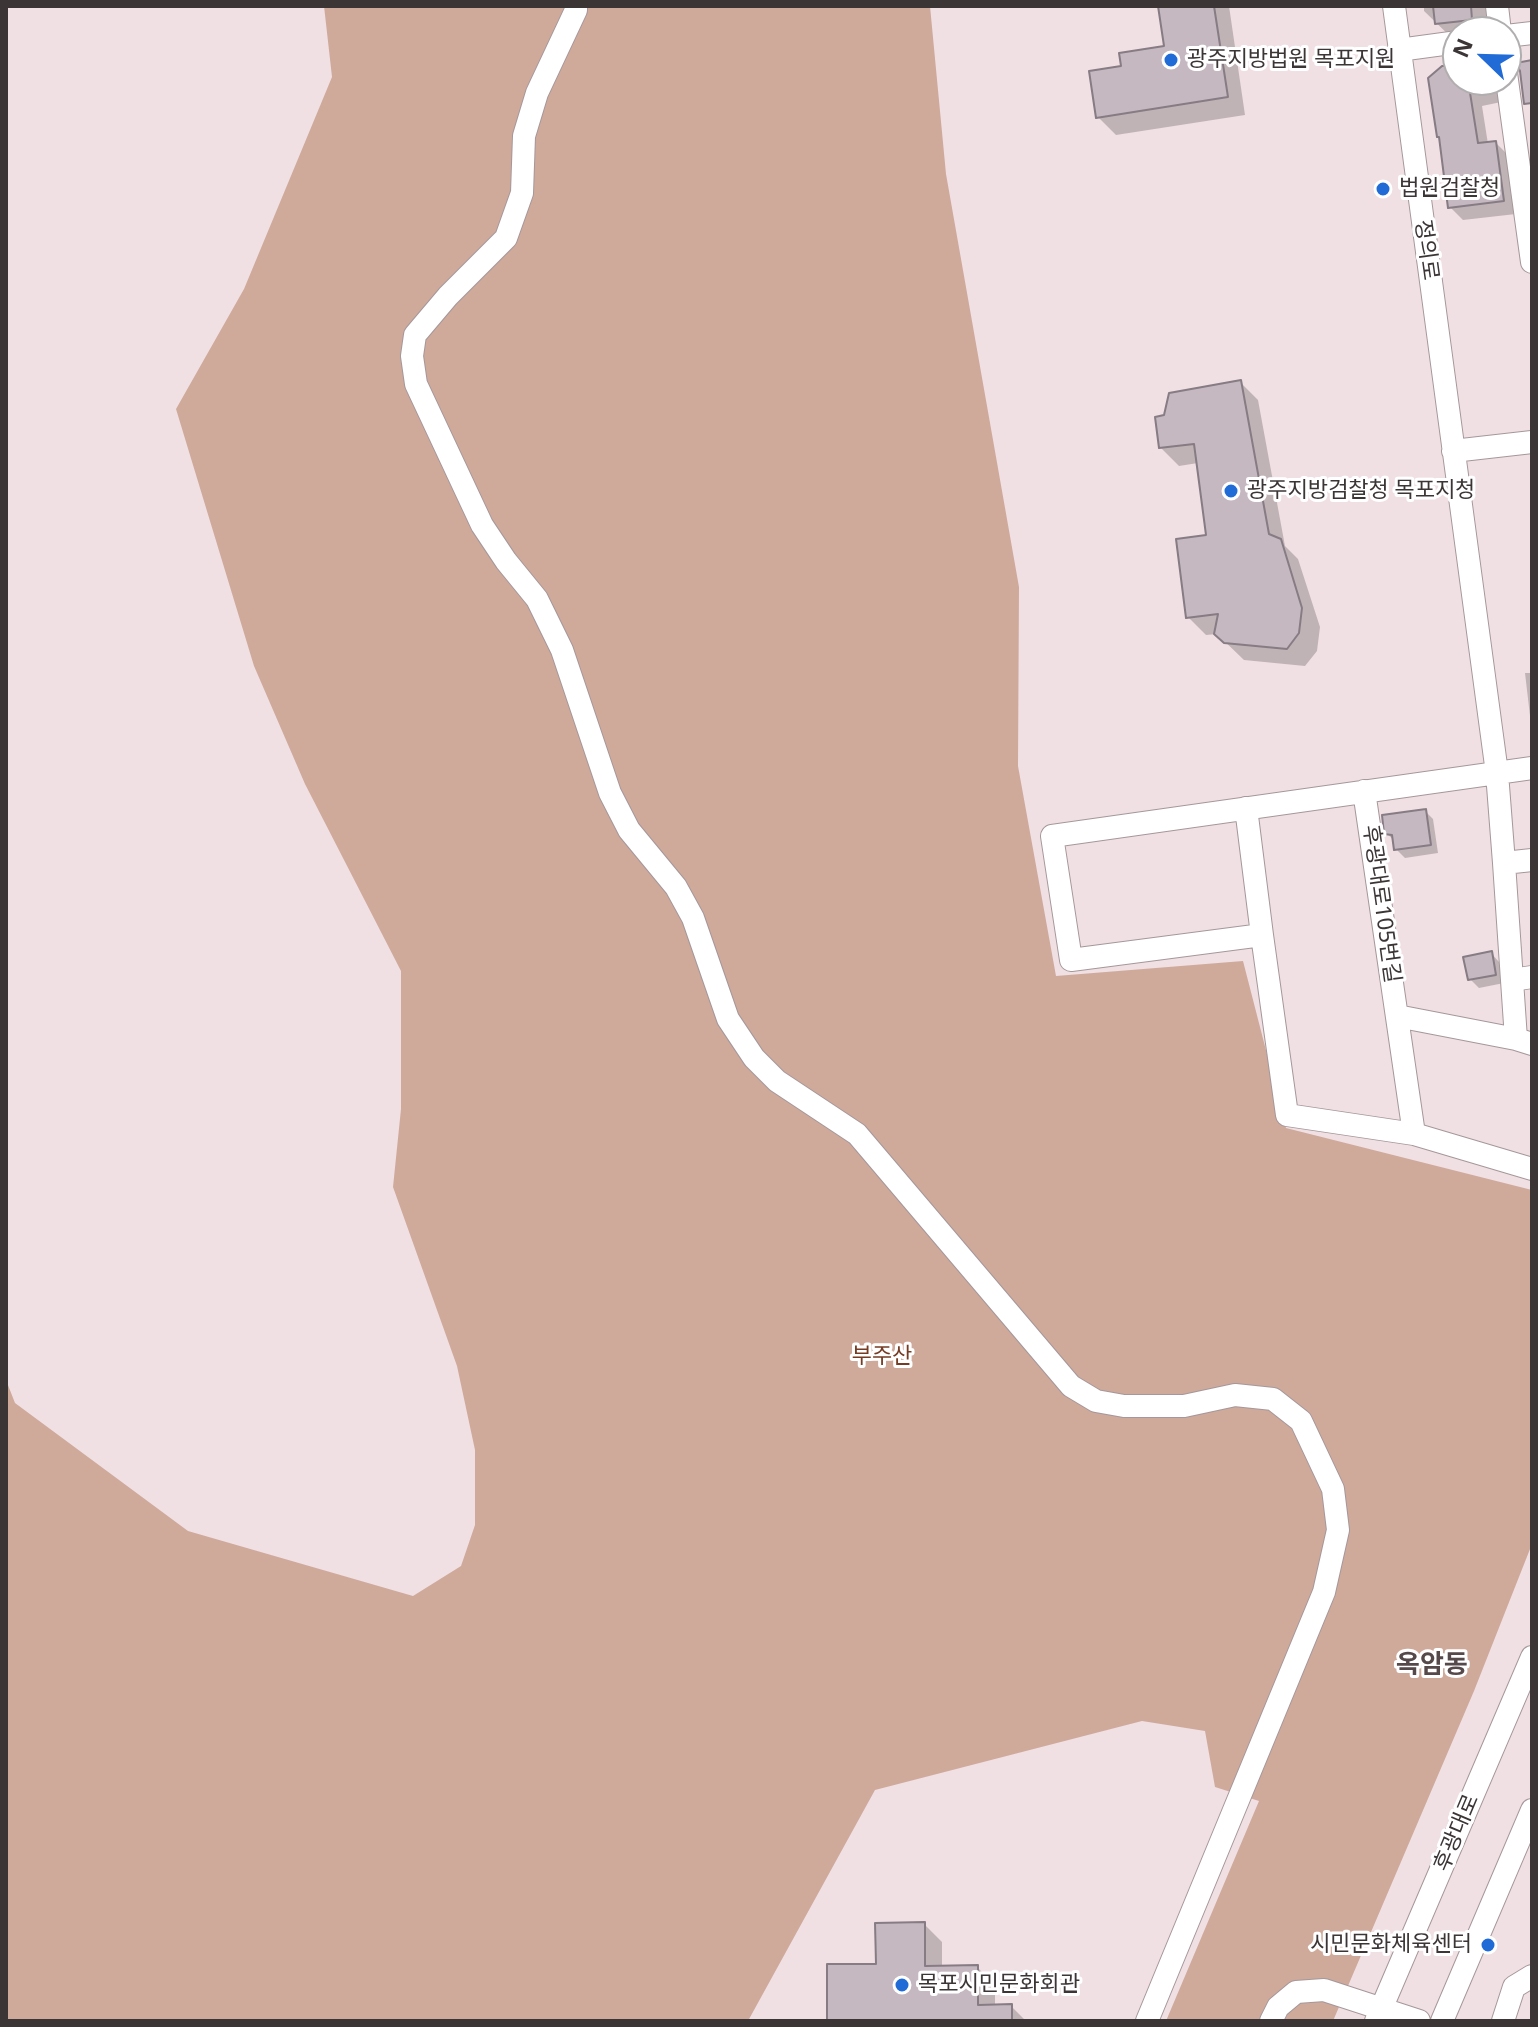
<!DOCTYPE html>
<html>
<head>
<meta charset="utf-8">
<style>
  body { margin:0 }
  #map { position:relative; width:1538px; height:2027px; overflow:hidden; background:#f0e0e4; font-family:"Noto Sans",sans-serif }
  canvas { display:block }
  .frame { position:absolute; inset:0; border:8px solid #3b3536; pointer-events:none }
  .north { position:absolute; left:1442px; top:16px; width:80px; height:80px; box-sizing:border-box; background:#fff; border:2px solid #b1aeaf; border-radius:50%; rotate:293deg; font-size:22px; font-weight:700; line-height:32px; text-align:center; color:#3b3536 }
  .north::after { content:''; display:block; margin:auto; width:28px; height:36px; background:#206bd6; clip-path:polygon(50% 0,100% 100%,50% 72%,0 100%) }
</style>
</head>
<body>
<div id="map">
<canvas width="1538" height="2027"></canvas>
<div class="frame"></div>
<div class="north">N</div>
</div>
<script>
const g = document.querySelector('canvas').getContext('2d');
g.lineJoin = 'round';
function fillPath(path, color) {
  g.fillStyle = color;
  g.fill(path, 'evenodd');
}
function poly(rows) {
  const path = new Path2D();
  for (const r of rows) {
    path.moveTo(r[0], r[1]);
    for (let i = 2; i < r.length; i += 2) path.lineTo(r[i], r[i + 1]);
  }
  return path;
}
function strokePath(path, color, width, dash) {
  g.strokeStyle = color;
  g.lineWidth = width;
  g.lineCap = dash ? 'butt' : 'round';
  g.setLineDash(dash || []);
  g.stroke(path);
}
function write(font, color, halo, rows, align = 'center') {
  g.font = font + ' "Noto Sans","Noto Sans KR",sans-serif';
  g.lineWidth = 6;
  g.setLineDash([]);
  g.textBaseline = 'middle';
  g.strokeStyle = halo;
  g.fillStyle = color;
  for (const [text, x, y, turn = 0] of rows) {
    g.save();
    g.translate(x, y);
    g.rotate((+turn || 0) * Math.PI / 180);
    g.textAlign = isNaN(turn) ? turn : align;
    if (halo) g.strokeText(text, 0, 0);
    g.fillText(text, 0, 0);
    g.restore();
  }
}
const green = poly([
  [324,6,930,6,946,174,1019,587,1018,766,1056,976,1243,961,1286,1128,1532,1190,1532,1544,1474,1691,1333,2021,1166,2021,1259,1801,1215,1787,1205,1731,1142,1721,875,1790,748,2021,6,2021,6,1380,15,1403,188,1531,413,1596,461,1566,475,1525,475,1450,457,1366,393,1187,401,1109,401,971,305,784,254,666,176,409,244,289,332,77]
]);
const shadow = poly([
  [1160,6,1229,6,1245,115,1116,135,1098,117,1124,68,1167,48],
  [1424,6,1486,6,1489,32,1458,32,1455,41,1424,11],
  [1458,67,1458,80,1494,80,1505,91,1506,101,1482,106,1488,144,1496,143,1509,156,1516,214,1463,220,1450,207],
  [1240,382,1258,400,1285,546,1298,559,1320,627,1317,651,1305,666,1244,660,1217,634,1206,635,1188,617,1208,537,1198,463,1179,466,1161,448],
  [1525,673,1532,673,1532,719,1530,716],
  [1425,811,1433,819,1438,853,1405,858,1396,849,1395,841,1386,833],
  [1491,953,1499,962,1504,983,1479,988,1470,979],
  [924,1924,942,1942,942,1967,977,1967,995,1985,995,2007,1011,2006,1026,2021,829,2021,878,1966]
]);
const building = poly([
  [1158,6,1214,6,1228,97,1096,118,1089,71,1121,66,1119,53,1164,46,1158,6],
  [1433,6,1471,6,1472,20,1435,24,1433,6],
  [1532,60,1532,103,1524,104,1520,71,1516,63,1532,60],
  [1458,65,1458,80,1468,80,1478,143,1496,141,1504,201,1448,208,1439,137,1437,137,1428,78,1442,66,1458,65],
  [1241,380,1269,534,1281,539,1302,608,1299,633,1287,649,1224,643,1214,634,1218,614,1186,618,1176,539,1206,535,1194,444,1159,448,1155,417,1164,415,1169,393,1241,380],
  [1426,809,1431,845,1394,850,1392,835,1384,834,1382,815,1426,809],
  [1492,951,1496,975,1468,980,1463,957,1492,951],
  [925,1922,925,1966,978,1965,978,2005,1012,2004,1012,2021,827,2021,827,1964,876,1964,875,1923,925,1922]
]);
const minor = poly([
  [576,6,576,10,537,93,524,136,522,193,506,238,448,296,415,335,412,356,416,384,482,525,506,561,537,599,562,650,610,793,629,830,676,887,693,918,728,1019,754,1058,777,1081,857,1134,1071,1386,1096,1401,1124,1406,1184,1406,1235,1395,1273,1399,1301,1421,1333,1489,1338,1530,1324,1592,1147,2021],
  [1394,6,1497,773,1504,863,1532,860],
  [1497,6,1500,32],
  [1506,36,1532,33],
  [1399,50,1458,42],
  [1506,73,1532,262],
  [1453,451,1532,442],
  [1532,768,1052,836,1071,960,1262,935,1287,1115,1414,1134,1532,1169],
  [1364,791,1414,1134],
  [1246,808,1262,935],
  [1504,863,1516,1039],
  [1512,980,1532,977],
  [1397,1016,1516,1039,1532,1044],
  [1271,2021,1278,2007,1296,1992,1324,1990,1419,2021],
  [1376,2021,1532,1657],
  [1442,2021,1532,1810],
  [1503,2021,1514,1987,1532,1976]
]);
const markers = [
  [1171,60,8,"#206bd6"],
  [1383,189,8,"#206bd6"],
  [1231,491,8,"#206bd6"],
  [1488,1945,8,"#206bd6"],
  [902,1985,8,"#206bd6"]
];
const poiNames = [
  ["광주지방법원 목포지원",1187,60],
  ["법원검찰청",1399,189],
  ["광주지방검찰청 목포지청",1247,491],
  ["시민문화체육센터",1472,1945,"right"],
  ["목포시민문화회관",918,1985]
];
const streetNames = [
  ["정의로",1426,250,82],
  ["후광대로105번길",1381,904,82],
  ["후광대로",1457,1833,-67]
];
const parkNames = [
  ["부주산",882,1357]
];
const quarterNames = [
  ["옥암동",1432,1666]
];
fillPath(green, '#cfaa9b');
fillPath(shadow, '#0003');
fillPath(building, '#c5b8c0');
strokePath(building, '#877c83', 2);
strokePath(minor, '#a5979a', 24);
strokePath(minor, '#fff', 22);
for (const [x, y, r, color] of markers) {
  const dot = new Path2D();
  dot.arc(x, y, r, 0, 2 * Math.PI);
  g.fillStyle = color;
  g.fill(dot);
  strokePath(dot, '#fff', 3);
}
write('22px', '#3b3536', '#fff', poiNames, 'left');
write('22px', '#3b3536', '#fff', streetNames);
write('22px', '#753b23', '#fff', parkNames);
write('bold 26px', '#56494c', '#fff', quarterNames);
</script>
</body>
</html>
